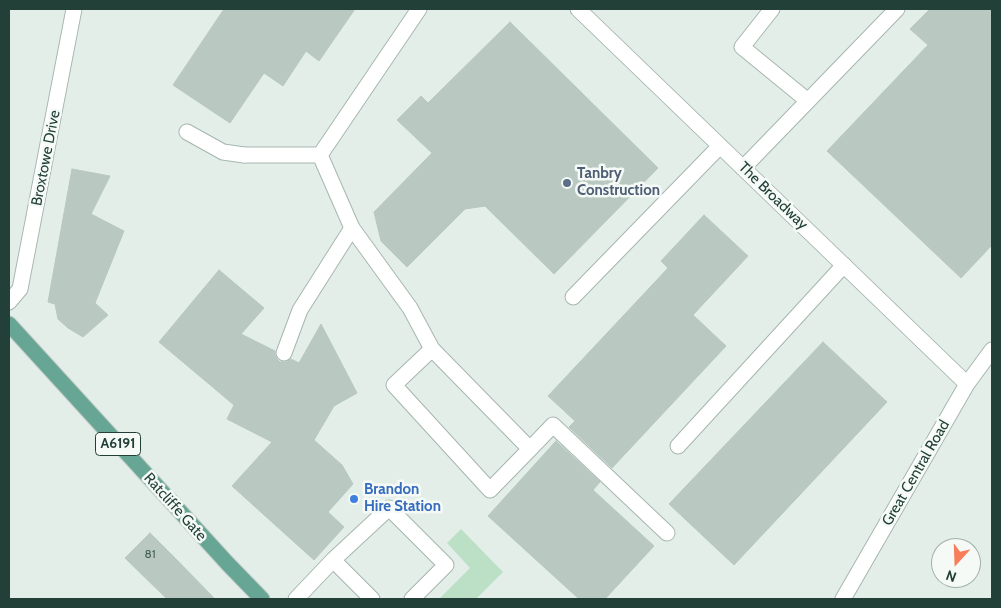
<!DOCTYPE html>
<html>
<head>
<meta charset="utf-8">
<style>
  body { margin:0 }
  #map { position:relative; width:1001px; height:608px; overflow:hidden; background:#e4eee9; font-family:Cabin,sans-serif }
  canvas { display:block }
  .frame { position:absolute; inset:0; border:10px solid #224038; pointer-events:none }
  .north { position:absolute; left:931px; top:538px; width:50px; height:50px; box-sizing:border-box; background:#f5faf7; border:1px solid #a1b0ab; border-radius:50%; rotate:200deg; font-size:14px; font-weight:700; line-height:20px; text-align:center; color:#224038 }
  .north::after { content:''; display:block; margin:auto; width:18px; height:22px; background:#f77e59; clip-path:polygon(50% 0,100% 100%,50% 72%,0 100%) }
</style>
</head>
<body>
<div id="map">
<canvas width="1001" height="608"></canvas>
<div class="frame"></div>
<div class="north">N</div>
</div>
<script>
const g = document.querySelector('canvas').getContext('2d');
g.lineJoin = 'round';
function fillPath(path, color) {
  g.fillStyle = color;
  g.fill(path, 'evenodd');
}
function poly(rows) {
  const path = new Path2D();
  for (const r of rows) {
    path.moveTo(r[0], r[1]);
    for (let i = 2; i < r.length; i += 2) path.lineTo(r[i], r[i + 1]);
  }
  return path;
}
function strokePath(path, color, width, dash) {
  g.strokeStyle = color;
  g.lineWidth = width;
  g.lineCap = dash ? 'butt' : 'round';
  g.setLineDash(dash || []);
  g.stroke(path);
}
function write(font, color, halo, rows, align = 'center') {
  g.font = font + ' Cabin,sans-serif';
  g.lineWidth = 5;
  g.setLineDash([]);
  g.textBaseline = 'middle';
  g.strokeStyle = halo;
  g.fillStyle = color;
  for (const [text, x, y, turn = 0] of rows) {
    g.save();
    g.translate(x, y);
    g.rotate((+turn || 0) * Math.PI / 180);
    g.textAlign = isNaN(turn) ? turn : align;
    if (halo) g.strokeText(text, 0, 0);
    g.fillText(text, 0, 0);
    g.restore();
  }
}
const green = poly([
  [461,529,503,572,476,599,439,599,470,568,447,543]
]);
const building = poly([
  [224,9,355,9,319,61,306,51,283,86,264,73,230,123,173,85,224,9],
  [930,9,992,9,992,245,961,278,827,151,928,45,910,29,930,9],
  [510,22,658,168,554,274,485,206,465,209,407,267,381,241,374,212,432,153,397,120,421,96,428,103,510,22],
  [72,169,110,176,91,214,124,231,95,303,108,315,83,337,68,328,58,319,55,304,48,302,72,169],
  [704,215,748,256,693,315,726,346,612,468,569,427,575,421,548,396,668,268,661,261,704,215],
  [219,270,264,308,241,334,275,351,275,355,277,359,280,362,286,362,291,359,299,363,321,324,357,393,334,406,314,440,342,465,353,484,328,512,344,527,314,560,232,486,272,442,227,419,234,405,159,342,219,270],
  [823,342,887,402,734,565,669,504,823,342],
  [556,441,600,482,593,490,654,546,605,599,579,599,488,516,556,441],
  [150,533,175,558,215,599,167,599,125,558,150,533]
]);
const service = poly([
  [772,9,742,47,808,101],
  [187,132,223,152,244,155],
  [743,168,897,9],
  [573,297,720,146],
  [432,349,394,385,490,490,530,449],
  [284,353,300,310,352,228,410,308,432,349,530,449,553,425,667,533],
  [678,446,844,265],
  [333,560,372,599],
  [296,599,333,560,389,508,446,565,412,599]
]);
const minor = poly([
  [578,9,967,384],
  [244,155,320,155,352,228],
  [320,155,419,9],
  [9,302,20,289,74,9],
  [843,599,967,384,992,350]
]);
const primary = poly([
  [9,324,228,564,262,599]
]);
const markers = [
  [567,183,5,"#5c6f8a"],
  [354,499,5,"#3f7fe0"]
];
const numberNames = [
  ["81",150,554]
];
const shields = [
  [118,444,45]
];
const shieldNames = [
  ["A6191",118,444]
];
const streetNames = [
  ["Broxtowe Drive",46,158,-79],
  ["The Broadway",773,196,44],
  ["Great Central Road",916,473,-60],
  ["Ratcliffe Gate",175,507,48]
];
const serviceNames = [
  ["Tanbry",577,174],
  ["Construction",577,191]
];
const shopNames = [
  ["Brandon",364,490],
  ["Hire Station",364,507]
];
fillPath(green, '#bce0c5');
fillPath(building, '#b9c9c2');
strokePath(building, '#b6c8c0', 1);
strokePath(service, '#a6b6b0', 17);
strokePath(minor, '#a6b6b0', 17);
strokePath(primary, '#c1cac7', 17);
strokePath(service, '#fff', 15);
strokePath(minor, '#fff', 15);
strokePath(primary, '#67a594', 15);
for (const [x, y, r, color] of markers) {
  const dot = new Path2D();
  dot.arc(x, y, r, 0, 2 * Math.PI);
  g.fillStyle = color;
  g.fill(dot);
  strokePath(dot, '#f5faf7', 2);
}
write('12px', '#48625a', null, numberNames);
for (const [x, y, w] of shields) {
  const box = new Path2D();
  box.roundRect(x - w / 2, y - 11.5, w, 23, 4);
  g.fillStyle = '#f5faf7';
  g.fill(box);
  strokePath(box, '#224038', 1);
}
write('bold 14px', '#224038', null, shieldNames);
write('15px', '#224038', '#f5faf7', streetNames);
write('bold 15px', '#4e5e75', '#f5faf7', serviceNames, 'left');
write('bold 15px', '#366cbe', '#f5faf7', shopNames, 'left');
</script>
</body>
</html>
